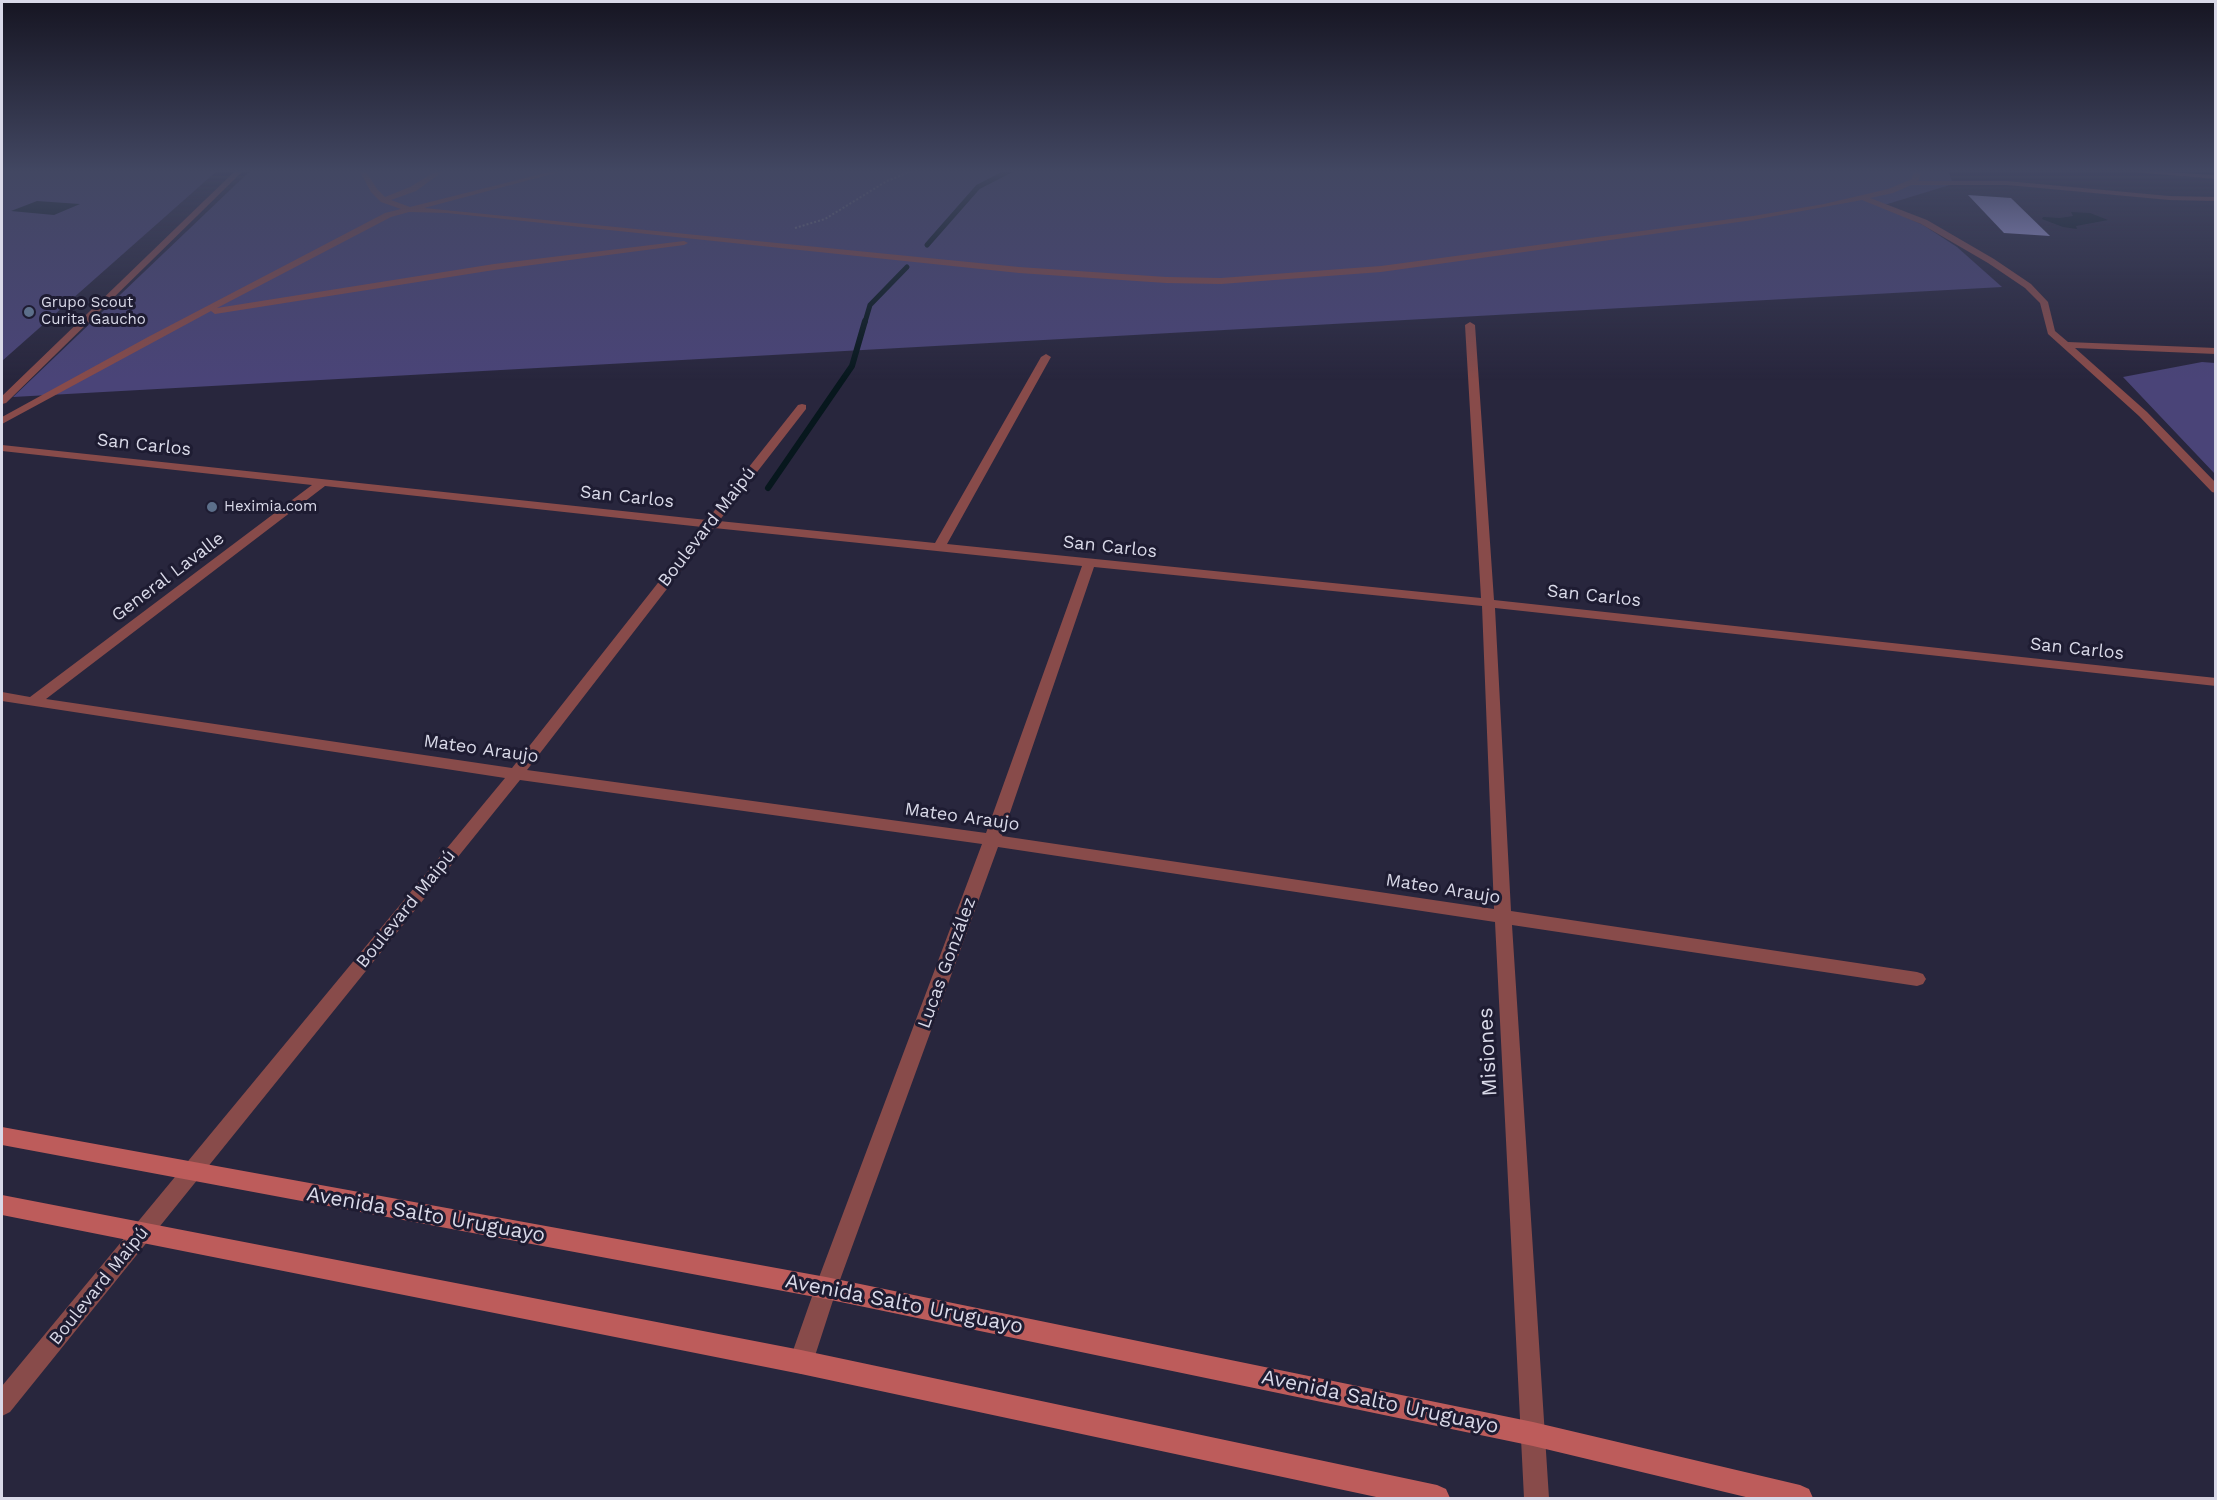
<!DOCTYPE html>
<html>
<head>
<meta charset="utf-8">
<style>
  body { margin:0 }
  #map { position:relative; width:2217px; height:1500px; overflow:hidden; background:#28263d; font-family:"Work Sans",sans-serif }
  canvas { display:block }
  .frame { position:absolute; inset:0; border:3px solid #d9d9e8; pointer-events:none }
</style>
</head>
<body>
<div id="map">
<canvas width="2217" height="1500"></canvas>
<div class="frame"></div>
</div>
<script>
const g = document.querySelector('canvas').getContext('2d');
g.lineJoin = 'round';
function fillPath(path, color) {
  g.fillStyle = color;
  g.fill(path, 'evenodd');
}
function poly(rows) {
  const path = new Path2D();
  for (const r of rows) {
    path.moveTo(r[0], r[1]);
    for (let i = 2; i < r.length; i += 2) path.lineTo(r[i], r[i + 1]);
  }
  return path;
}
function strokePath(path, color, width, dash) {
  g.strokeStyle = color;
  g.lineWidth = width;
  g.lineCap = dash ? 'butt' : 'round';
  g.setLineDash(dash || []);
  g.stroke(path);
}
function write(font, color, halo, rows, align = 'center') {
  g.font = font + ' "Work Sans",sans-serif';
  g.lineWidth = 6;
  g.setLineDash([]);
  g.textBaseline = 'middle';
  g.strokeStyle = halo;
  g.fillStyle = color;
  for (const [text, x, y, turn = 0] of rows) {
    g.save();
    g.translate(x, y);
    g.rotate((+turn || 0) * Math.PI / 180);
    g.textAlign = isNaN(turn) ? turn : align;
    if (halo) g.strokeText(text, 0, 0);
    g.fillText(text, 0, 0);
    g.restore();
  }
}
const green = poly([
  [2,170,218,170,2,361],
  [251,170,1948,170,1953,184,1881,206,1923,225,1957,247,2002,287,13,397],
  [2202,362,2215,363,2215,474,2123,377]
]);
const water = poly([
  [37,201,80,204,54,215,11,211],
  [2071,212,2090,213,2108,220,2076,226,2077,229,2063,227,2042,219,2043,217,2060,218,2073,216]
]);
const streamFar1 = poly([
  [927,245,978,187,1011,170],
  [865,322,870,305,907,267]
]);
const stream = poly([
  [768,488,852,366,865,321]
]);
const building = poly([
  [1968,195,2011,198,2050,236,2004,233]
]);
const path = poly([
  [795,228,825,219,887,181,914,170]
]);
const lane = poly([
  [1912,181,2007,181,2169,196,2216,197,2216,201,2169,200,2007,185,1909,185,1912,181]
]);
const street = poly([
  [236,170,244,170,6,403,2,404,2,396,236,170],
  [359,170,365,170,377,189,385,197,410,187,438,170,445,170,416,191,391,200,410,207,557,170,567,170,424,208,1019,267,1166,277,1221,278,1381,266,1753,216,1824,204,1888,189,1912,179,1913,173,1910,170,1918,170,1921,173,1918,182,1893,193,1870,198,1927,220,1994,259,2031,284,2048,302,2055,331,2068,342,2216,348,2216,354,2075,348,2147,412,2216,483,2216,493,2212,492,2139,416,2048,334,2040,303,2025,288,1988,263,1921,224,1862,200,1753,220,1381,272,1221,284,1166,283,1019,273,447,213,409,212,391,217,217,308,494,264,684,241,688,243,684,245,494,270,215,314,211,311,2,424,2,417,148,337,385,213,401,209,381,202,371,192,359,170],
  [2129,170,2216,175,2216,179,2133,172,2129,170],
  [1470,322,1475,325,1494,600,2216,678,2216,686,1495,608,1511,911,1917,972,1923,974,1926,979,1923,984,1917,986,1512,925,1549,1498,1524,1498,1495,922,998,847,837,1288,813,1362,809,1370,801,1374,793,1370,789,1362,815,1288,982,844,520,780,10,1412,2,1416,2,1386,505,778,2,701,2,692,30,697,312,485,2,451,2,445,707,520,798,405,802,404,806,405,806,409,719,521,935,543,1041,357,1046,354,1051,357,947,544,1481,598,1465,325,1470,322],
  [325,486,702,527,512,768,46,699,325,486],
  [714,528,1082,566,986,833,527,770,714,528],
  [1094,567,1482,606,1494,909,1002,836,1094,567]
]);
const secondary = poly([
  [2,1127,826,1277,1533,1422,1800,1485,1809,1489,1813,1498,1750,1498,1533,1446,826,1299,2,1145,2,1127],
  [2,1195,801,1350,1437,1485,1446,1489,1450,1498,1381,1498,801,1374,2,1215,2,1195]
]);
const markers = [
  [29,312,6,"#5c6f8a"],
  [212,507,6,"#5c6f8a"]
];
const farPoinames = [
  ["Grupo Scout",41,303],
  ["Curita Gaucho",41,320],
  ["Heximia.com",224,507]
];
const streetNames = [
  ["San Carlos",144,445,6],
  ["San Carlos",627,497,6],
  ["Boulevard Maipú",707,527,-52],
  ["San Carlos",1110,547,6],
  ["General Lavalle",168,577,-37],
  ["San Carlos",1594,596,6],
  ["San Carlos",2077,649,6],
  ["Mateo Araujo",481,749,8],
  ["Mateo Araujo",962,817,8],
  ["Mateo Araujo",1443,889,9],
  ["Boulevard Maipú",406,909,-51],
  ["Lucas González",947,963,-70],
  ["Boulevard Maipú",99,1286,-51]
];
const nearStreetnames = [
  ["Misiones",1488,1052,-93],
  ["Avenida Salto Uruguayo",426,1215,10],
  ["Avenida Salto Uruguayo",904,1304,11],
  ["Avenida Salto Uruguayo",1380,1402,12]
];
fillPath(green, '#4a4478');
fillPath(water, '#07171d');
strokePath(streamFar1, '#07171d', 5);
strokePath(stream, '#07171d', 6);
fillPath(building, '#b7b2f8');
strokePath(path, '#79788b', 2, [2, 2]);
fillPath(lane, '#884b4a');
fillPath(street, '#884b4a');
fillPath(secondary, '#bd5c5b');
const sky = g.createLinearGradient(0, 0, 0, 380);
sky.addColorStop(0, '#161522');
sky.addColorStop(0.45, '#424762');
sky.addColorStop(1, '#42476200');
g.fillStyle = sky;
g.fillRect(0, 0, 2217, 380);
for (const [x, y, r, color] of markers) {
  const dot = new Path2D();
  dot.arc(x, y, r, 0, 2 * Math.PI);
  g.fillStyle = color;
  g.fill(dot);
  strokePath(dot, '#1e1c32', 2);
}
write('15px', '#d9d9e8', '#1e1c32', farPoinames, 'left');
write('18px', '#d9d9e8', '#1e1c32', streetNames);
write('21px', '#d9d9e8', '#1e1c32', nearStreetnames);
</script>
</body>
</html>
